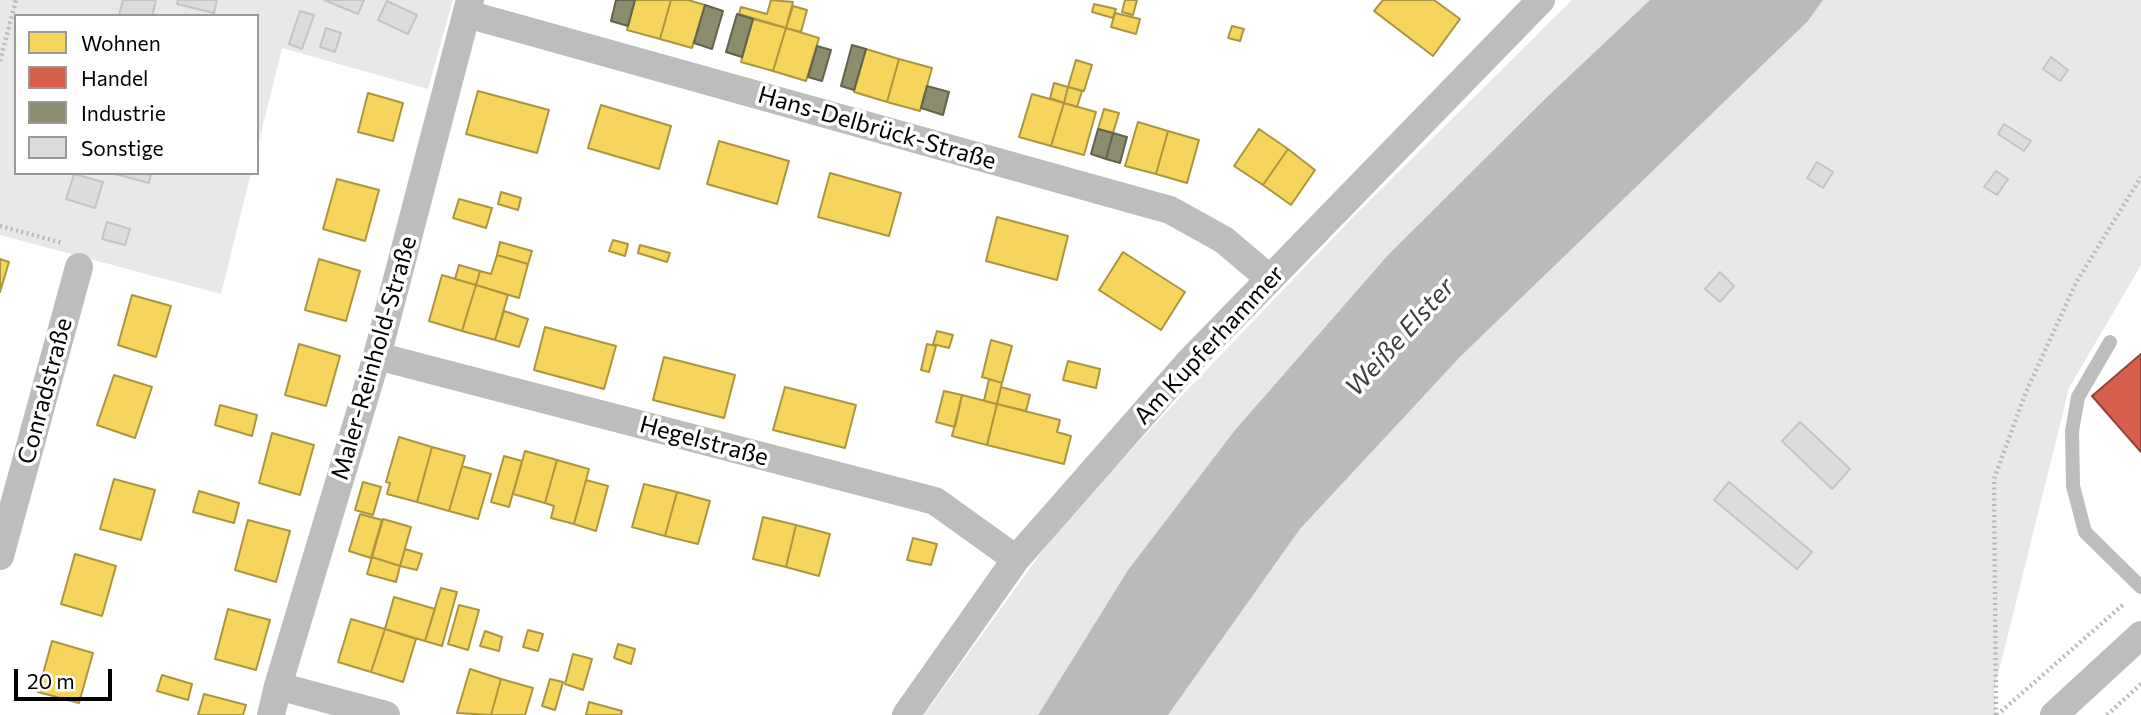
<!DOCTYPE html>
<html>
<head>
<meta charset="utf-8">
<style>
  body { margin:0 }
  #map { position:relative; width:2141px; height:715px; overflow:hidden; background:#fff; font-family:Commissioner,sans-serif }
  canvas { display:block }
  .legend { position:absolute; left:14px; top:14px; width:245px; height:161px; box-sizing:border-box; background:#fff; border:2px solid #999; margin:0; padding:9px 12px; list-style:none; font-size:21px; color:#000 }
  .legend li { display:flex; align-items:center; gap:14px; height:35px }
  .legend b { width:35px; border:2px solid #999 }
  .scale { position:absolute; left:14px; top:669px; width:98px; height:32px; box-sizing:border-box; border:4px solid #000; border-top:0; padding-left:9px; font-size:21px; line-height:24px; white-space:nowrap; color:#000; -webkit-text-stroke:5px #fff; paint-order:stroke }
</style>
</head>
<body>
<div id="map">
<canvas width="2141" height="715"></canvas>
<ul class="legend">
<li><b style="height:19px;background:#f6d55c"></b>Wohnen</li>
<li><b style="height:19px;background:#d6604d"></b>Handel</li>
<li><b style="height:19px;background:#8c8c6e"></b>Industrie</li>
<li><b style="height:19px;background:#dcdcdc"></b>Sonstige</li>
</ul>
<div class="scale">20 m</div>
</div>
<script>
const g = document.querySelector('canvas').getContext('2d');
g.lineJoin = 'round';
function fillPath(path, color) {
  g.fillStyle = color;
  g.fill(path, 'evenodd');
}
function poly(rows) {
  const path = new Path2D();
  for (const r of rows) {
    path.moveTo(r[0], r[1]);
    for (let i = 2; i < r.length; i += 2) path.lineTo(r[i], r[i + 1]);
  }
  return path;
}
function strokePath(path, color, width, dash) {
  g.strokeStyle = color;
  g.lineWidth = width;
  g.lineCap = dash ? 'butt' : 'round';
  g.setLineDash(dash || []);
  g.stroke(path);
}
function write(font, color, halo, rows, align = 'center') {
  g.font = font + ' Commissioner,sans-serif';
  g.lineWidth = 7;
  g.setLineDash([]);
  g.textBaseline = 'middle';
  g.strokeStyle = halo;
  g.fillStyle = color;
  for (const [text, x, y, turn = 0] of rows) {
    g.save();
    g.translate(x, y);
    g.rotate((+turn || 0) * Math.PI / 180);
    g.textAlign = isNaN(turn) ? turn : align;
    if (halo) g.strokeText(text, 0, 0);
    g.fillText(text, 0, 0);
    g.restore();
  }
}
const green = poly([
  [0,0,453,0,428,89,282,48,257,149,257,16,16,16,16,173,251,173,221,294,0,235],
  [1572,0,1650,0,1549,95,1388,255,1235,430,1128,570,1038,715,924,715,1059,528,1171,407,1353,217],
  [1823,0,2141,0,2141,265,2069,388,1994,691,1996,715,1168,715,1300,529,1460,357,1808,21]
]);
const water = poly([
  [1650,0,1823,0,1808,21,1460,357,1300,529,1168,715,1038,715,1128,570,1235,430,1388,255,1549,95]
]);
const homes = poly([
  [635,0,671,0,660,39,627,30,635,0],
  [671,0,688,0,705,5,692,48,660,39,671,0],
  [771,0,793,2,786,28,739,14,741,7,767,14,771,0],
  [1125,0,1137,0,1133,15,1122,12,1125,0],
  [1383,0,1434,0,1460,19,1433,56,1374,11,1383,0],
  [1094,4,1116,9,1113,18,1092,12,1094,4],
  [793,6,807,10,801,32,786,28,793,6],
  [1115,13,1140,19,1136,34,1111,27,1115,13],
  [753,19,786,28,773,71,741,62,753,19],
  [1232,26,1244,29,1240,41,1228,38,1232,26],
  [786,28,819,38,806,81,773,71,786,28],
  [866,49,899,59,887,102,854,92,866,49],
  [899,59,932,68,920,111,887,102,899,59],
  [1076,60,1092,65,1084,91,1068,87,1076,60],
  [1054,83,1068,87,1064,103,1050,98,1054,83],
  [1068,87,1082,91,1077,107,1064,103,1068,87],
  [478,91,549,110,537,153,466,134,478,91],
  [368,93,403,103,393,141,358,132,368,93],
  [1032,94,1064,103,1051,146,1019,137,1032,94],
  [1064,103,1096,112,1084,155,1051,146,1064,103],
  [601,105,671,126,659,169,588,148,601,105],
  [1104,109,1119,113,1113,133,1098,129,1104,109],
  [1138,122,1168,131,1156,174,1125,166,1138,122],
  [1259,129,1288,149,1263,185,1234,166,1259,129],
  [1168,131,1199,140,1187,183,1156,174,1168,131],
  [719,141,789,161,777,204,707,184,719,141],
  [1288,149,1315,170,1291,205,1263,185,1288,149],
  [830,173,901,193,889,236,818,217,830,173],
  [337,179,379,190,365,241,323,229,337,179],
  [501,192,521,198,518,210,498,204,501,192],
  [459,199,492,208,486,228,453,218,459,199],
  [997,217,1068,236,1057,280,986,261,997,217],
  [613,240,628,244,625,256,609,251,613,240],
  [500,242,532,251,528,264,497,255,500,242],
  [640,245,670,253,667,262,638,253,640,245],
  [1123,252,1185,292,1161,330,1099,290,1123,252],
  [497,255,528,264,519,298,476,285,480,271,491,274,497,255],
  [0,259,9,262,0,292,0,259],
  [319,259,360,271,346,321,305,310,319,259],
  [459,265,480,271,476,285,455,279,459,265],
  [442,275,476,285,462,331,429,321,442,275],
  [476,285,508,295,495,340,462,331,476,285],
  [132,295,171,306,156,357,118,345,132,295],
  [504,311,528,319,519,347,495,340,504,311],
  [545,327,616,346,604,389,534,370,545,327],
  [937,331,953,335,949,348,933,344,937,331],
  [991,340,1012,346,1002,383,982,377,991,340],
  [299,344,340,356,326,406,285,395,299,344],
  [927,344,936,346,929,372,921,370,927,344],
  [664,357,735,375,724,418,653,400,664,357],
  [1068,361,1100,369,1096,388,1063,380,1068,361],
  [114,375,152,387,135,438,97,425,114,375],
  [989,379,1002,383,997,404,984,401,989,379],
  [785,387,856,405,845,448,773,430,785,387],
  [1001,387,1030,395,1026,411,997,404,1001,387],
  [944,391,962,395,955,427,936,422,944,391],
  [962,395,997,404,987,445,952,436,962,395],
  [997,404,1060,420,1057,432,1071,436,1064,464,987,445,997,404],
  [220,405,257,415,252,436,215,425,220,405],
  [272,433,314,445,300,495,259,483,272,433],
  [399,437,432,447,417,502,387,494,390,483,386,482,399,437],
  [432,447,465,456,449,511,417,502,432,447],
  [525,451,557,460,545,503,513,494,525,451],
  [504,456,522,461,509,507,491,502,504,456],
  [557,460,589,469,574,524,551,518,554,506,545,503,557,460],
  [462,466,491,474,478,519,449,511,462,466],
  [114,479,155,490,141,540,100,529,114,479],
  [586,480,608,486,596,531,574,524,586,480],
  [363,482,381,487,373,515,355,510,363,482],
  [644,484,677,492,665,536,632,527,644,484],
  [199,491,239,503,234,523,193,512,199,491],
  [677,492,710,501,698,544,665,536,677,492],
  [360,514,382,520,371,558,349,551,360,514],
  [763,517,796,525,786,567,753,559,763,517],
  [383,519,411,527,400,566,372,557,383,519],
  [248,520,290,531,276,582,235,570,248,520],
  [796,525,830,534,819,576,786,567,796,525],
  [913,538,937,544,931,565,907,560,913,538],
  [405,549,422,554,417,570,400,566,405,549],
  [75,554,116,566,102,616,61,604,75,554],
  [372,557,400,566,396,582,367,574,372,557],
  [441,588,457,592,442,646,425,641,441,588],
  [394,597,435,609,425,641,385,629,394,597],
  [459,605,479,610,468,650,448,644,459,605],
  [228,609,270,620,256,670,215,659,228,609],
  [351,619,385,629,371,672,338,662,351,619],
  [385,629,416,639,403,682,371,672,385,629],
  [528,630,543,634,538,651,523,647,528,630],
  [485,631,502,637,499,651,480,646,485,631],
  [52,641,93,653,79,703,38,692,52,641],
  [618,644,635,649,631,664,614,658,618,644],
  [573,654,592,659,583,690,565,684,573,654],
  [470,669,501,679,491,715,457,713,470,669],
  [162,675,192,684,188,700,157,691,162,675],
  [501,679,533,688,525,715,491,715,501,679],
  [550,679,563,682,555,710,542,706,550,679],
  [204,694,246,705,243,715,198,715,204,694],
  [589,702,622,711,621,715,586,715,589,702]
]);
const shops = poly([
  [2141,354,2141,452,2092,396,2141,354]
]);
const industry = poly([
  [616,0,635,0,628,26,611,21,616,0],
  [705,5,723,11,712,49,694,43,705,5],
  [737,14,753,19,742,57,726,52,737,14],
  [852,45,866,49,854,90,841,86,852,45],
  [817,46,831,50,822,81,808,77,817,46],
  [927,86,949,92,943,115,921,108,927,86],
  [1098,129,1113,133,1106,159,1091,154,1098,129],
  [1113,133,1127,137,1120,163,1106,159,1113,133]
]);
const building = poly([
  [123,0,156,0,152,16,119,15,123,0],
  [178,0,217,0,214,13,177,4,178,0],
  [324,0,364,0,358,14,324,0],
  [387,1,417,15,408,34,378,20,387,1],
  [300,11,314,15,302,49,289,44,300,11],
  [326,28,341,33,335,52,320,47,326,28],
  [2051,57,2068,70,2060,81,2043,69,2051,57],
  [2004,124,2031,141,2024,151,1998,134,2004,124],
  [1817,162,1833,172,1823,188,1807,178,1817,162],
  [1996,171,2008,179,1997,195,1984,187,1996,171],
  [111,173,151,173,149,183,111,173],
  [74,174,103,182,95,208,66,199,74,174],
  [107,222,130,229,125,245,102,239,107,222],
  [1720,272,1734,286,1720,302,1705,289,1720,272],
  [1800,422,1850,469,1832,489,1782,441,1800,422],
  [1729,482,1812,552,1797,569,1714,500,1729,482]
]);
const path = poly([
  [0,61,16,0],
  [0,226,63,243],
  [1996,715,1994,479,2026,392,2077,281,2141,177],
  [1997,715,2125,603],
  [2107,715,2141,684]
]);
const lane = poly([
  [2110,342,2078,397,2072,431,2073,486,2085,532,2141,587]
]);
const street = poly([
  [467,14,1170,210,1224,240,1270,279],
  [377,356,935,501,1016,559],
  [0,556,79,267],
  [278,686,386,715],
  [271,715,278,686,377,356,470,0],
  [906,715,1016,559,1189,362,1541,0],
  [2054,715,2141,635]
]);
const streetNames = [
  ["Hans-Delbrück-Straße",877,128,16],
  ["Am Kupferhammer",1209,345,-47],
  ["Maler-Reinhold-Straße",374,358,-74],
  ["Conradstraße",45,391,-75],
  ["Hegelstraße",704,441,15]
];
const waterNames = [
  ["Weiße Elster",1400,337,-48]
];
fillPath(green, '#e8e8e8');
fillPath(water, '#bababa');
fillPath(homes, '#f6d55c');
strokePath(homes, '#ac9540', 2);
fillPath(shops, '#d6604d');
strokePath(shops, '#964336', 2);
fillPath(industry, '#8c8c6e');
strokePath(industry, '#62624d', 2);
fillPath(building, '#dcdcdc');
strokePath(building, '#c4c4c4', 2);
strokePath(path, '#b8b8b8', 4.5, [2, 3.5]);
strokePath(lane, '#bdbdbd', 14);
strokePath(street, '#bdbdbd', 28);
write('24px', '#000', '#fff', streetNames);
write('italic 26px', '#3e3e3e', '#fff', waterNames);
</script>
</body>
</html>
